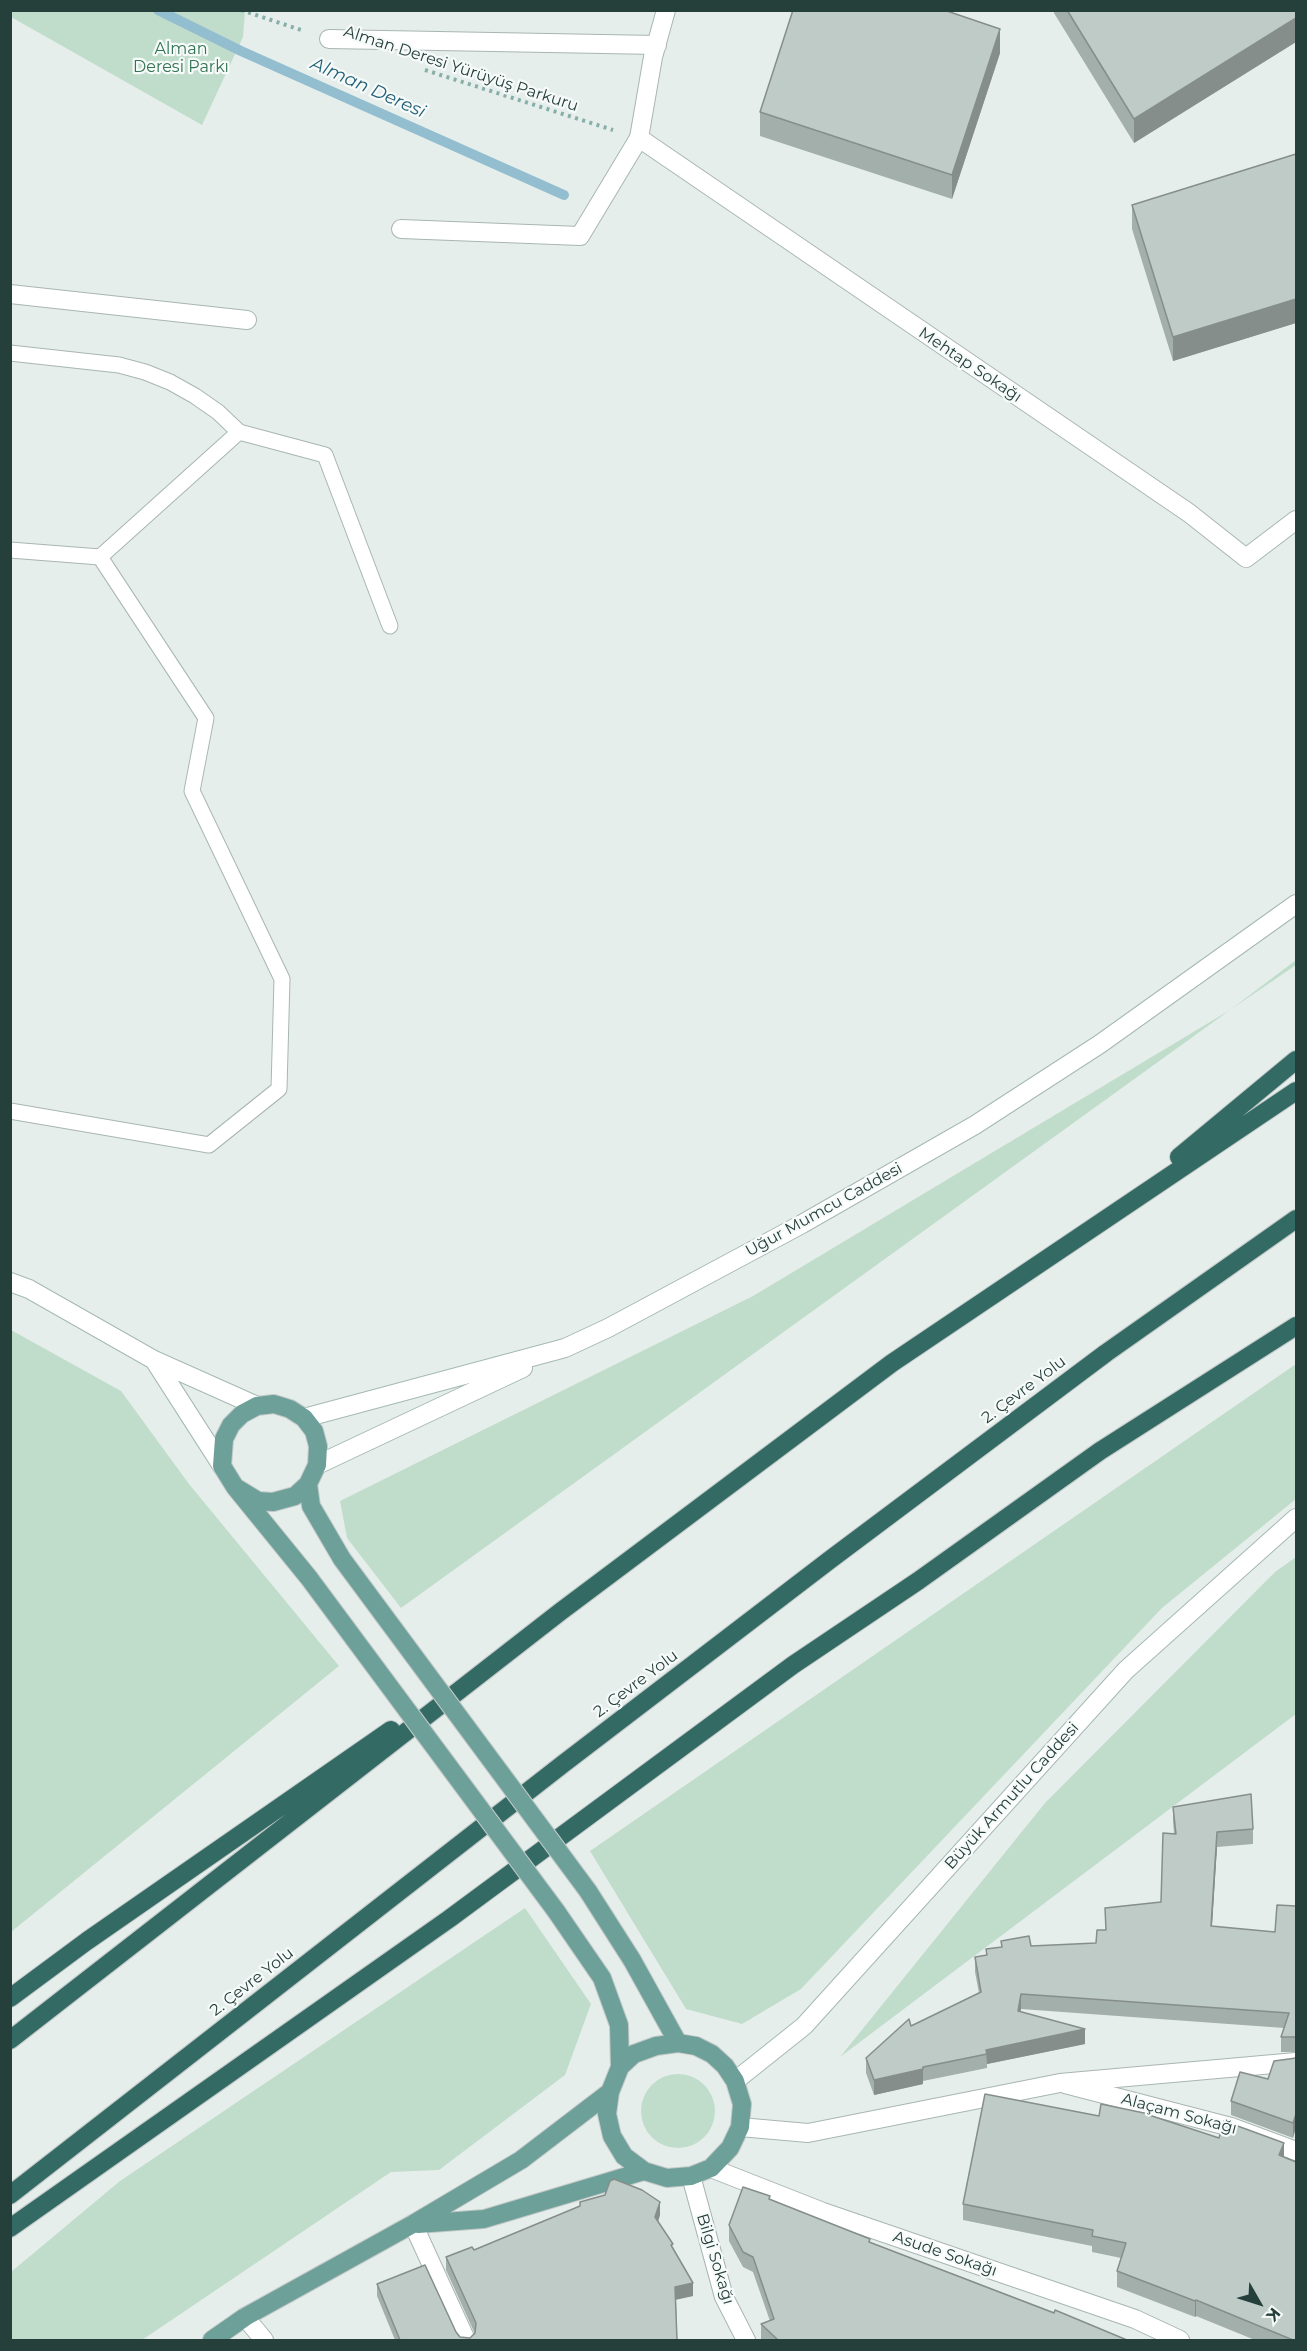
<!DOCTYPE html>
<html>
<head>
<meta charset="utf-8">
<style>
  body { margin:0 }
  #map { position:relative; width:1307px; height:2351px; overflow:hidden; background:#e6eeeb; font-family:Montserrat,sans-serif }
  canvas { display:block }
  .frame { position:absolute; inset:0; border:12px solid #253f3b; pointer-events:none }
  .north { position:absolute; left:1229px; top:2273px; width:60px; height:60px; -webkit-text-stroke:4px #f6faf9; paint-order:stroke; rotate:129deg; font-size:16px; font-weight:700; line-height:24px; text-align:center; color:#253f3b }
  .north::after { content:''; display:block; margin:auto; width:21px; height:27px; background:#253f3b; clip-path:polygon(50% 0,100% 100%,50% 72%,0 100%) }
</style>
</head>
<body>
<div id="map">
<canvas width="1307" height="2351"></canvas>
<div class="frame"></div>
<div class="north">K</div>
</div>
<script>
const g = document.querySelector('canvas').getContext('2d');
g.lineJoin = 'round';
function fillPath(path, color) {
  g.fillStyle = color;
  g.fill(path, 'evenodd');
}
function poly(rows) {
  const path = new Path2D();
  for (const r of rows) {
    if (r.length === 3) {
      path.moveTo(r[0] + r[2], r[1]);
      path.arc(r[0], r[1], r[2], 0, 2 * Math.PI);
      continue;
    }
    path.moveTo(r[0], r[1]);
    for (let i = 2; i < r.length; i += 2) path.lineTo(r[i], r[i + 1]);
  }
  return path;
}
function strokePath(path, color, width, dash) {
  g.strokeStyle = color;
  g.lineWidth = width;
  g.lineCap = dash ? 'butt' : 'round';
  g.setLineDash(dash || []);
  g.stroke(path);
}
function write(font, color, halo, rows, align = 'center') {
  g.font = font + ' Montserrat,sans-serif';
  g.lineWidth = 4.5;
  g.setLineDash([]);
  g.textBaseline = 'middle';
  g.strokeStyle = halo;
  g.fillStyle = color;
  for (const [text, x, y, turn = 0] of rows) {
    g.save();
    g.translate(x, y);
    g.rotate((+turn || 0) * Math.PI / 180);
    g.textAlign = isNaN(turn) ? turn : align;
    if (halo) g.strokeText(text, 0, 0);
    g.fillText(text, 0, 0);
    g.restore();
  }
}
const green = poly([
  [11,10,245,10,245,11,243,37,202,125,11,17],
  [1296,960,1296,965,1230,1010,401,1608,347,1538,340,1501,753,1296,1230,1010],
  [11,1330,121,1391,189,1484,339,1666,11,1932],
  [1296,1364,1296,1499,1162,1608,801,1989,742,2024,686,2009,590,1851],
  [1296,1557,1296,1714,840,2057,1045,1803,1275,1572],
  [525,1908,591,2004,565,2075,439,2170,391,2172,142,2340,11,2340,11,2272,120,2181],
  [678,2111,37]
]);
const stream = poly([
  [158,10,241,51,564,195]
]);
const path = poly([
  [241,10,304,31],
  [425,70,613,130]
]);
const service = poly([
  [10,353,119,365,145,372,170,382,195,396,218,412,239,432],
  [10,550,100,557,206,718,192,791,282,979,279,1089,209,1145,10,1111],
  [100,557,239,432,325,455,390,626]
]);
const minor = poly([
  [329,39,657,45],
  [401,229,580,236,639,138],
  [10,294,247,320],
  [1065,2084,1231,2127,1296,2151],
  [711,2168,823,2212,1135,2319,1180,2340],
  [413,2224,466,2340],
  [245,2317,264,2340]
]);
const tertiary = poly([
  [666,10,653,57,639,138,1189,513,1246,558,1296,520],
  [740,2127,808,2133,1060,2083,1296,2062],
  [691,2176,724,2297,746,2340]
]);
const secondary = poly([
  [10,1282,29,1289,154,1360,257,1406],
  [154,1360,222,1466],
  [304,1418,565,1348,608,1328,802,1224,975,1125,1100,1044,1296,904],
  [317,1465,523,1368],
  [735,2081,804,2026,1126,1670,1296,1518]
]);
const primary = poly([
  [308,1484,311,1506,342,1559],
  [235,1487,258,1501,273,1502,295,1496,308,1484,317,1465,318,1446,314,1431,304,1418,290,1409,274,1404,257,1406,242,1414,231,1425,224,1439,222,1466,235,1487,309,1578],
  [588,1891,632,1960,678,2043],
  [556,1911,602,1978,619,2025,620,2067,610,2092,607,2114,612,2136,624,2156,644,2171,667,2178,691,2176,711,2168,730,2148,740,2127,742,2104,735,2081,725,2066,712,2054,696,2046,678,2043,656,2046,634,2054,620,2067],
  [418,2224,484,2219,644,2171],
  [212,2340,245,2317,413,2224,521,2160,610,2092]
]);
const motorway = poly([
  [1179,1157,1296,1060],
  [10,1998,87,1941,391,1730],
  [10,2040,560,1612,892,1363,1296,1091],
  [10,2195,563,1764,831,1559,1106,1353,1296,1219],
  [10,2228,449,1919,793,1665,918,1581,1100,1451,1296,1326]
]);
const primaryBridge = poly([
  [342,1559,588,1891],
  [309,1578,556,1911]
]);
const wall = poly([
  [1054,10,1296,10,1296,42,1134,143,1054,13],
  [1000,53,952,199,760,136,760,112],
  [1296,154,1296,323,1173,361,1132,229,1132,205],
  [1173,1807,1253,1829,1253,1844,1217,1847,1212,1926,1275,1932,1296,1906,1296,2052,1281,2052,1281,2037,1284,2028,1021,2009,1021,2012,1085,2044,987,2064,987,2068,923,2081,923,2084,874,2095,866,2073,866,2058,911,2026,979,1993,975,1972,975,1957,986,1955,986,1949,1001,1947,1001,1941,1031,1946,1096,1943,1106,1930,1161,1902,1174,1834,1173,1821],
  [1296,2058,1293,2138,1231,2115,1231,2101,1268,2079],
  [1149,2115,1219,2138,1284,2157,1296,2340,1255,2340,1196,2316,1195,2317,1117,2287,1117,2271,1121,2258,1092,2252,1092,2246,963,2220,963,2204,1099,2116],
  [770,2199,870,2242,1127,2340,763,2340,761,2339,761,2324,770,2321,753,2272,743,2267,729,2241,729,2225],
  [580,2202,660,2215,658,2222,673,2249,693,2296,676,2299,677,2340,395,2340,377,2296,377,2284,456,2332,460,2337,470,2338,475,2334,446,2270,446,2257,474,2250,580,2206]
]);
const shadedWall = poly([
  [1296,18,1296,42,1134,143,1134,119],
  [1000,29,1000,53,952,199,952,175],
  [1296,299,1296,323,1173,361,1173,337],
  [1217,1832,1217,1847,1211,1941,1211,1926],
  [1021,1994,1021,2009,1018,2026,1018,2011],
  [1085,2029,1085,2044,987,2064,986,2050],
  [923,2069,923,2084,874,2095,874,2080],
  [1296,2114,1296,2128,1293,2138,1293,2123],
  [1284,2143,1284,2159,1279,2155],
  [660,2202,660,2215,655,2230,655,2217],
  [693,2283,693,2296,675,2300,675,2287],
  [1196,2300,1196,2316,1195,2317,1195,2301]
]);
const building = poly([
  [793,10,944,10,1000,29,952,175,760,112,793,10],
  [1067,10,1296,10,1296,18,1134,119,1067,10],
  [1296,154,1296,299,1173,337,1132,205,1296,154],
  [1251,1794,1253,1829,1217,1832,1211,1926,1275,1932,1277,1905,1296,1906,1296,2037,1281,2037,1289,2013,1021,1994,1018,2011,1085,2029,986,2050,987,2054,923,2067,923,2069,874,2080,866,2058,909,2019,911,2026,981,1992,975,1957,987,1955,986,1949,1002,1947,1001,1941,1029,1936,1031,1946,1096,1943,1097,1930,1106,1930,1105,1908,1161,1902,1163,1833,1176,1834,1173,1807,1251,1794],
  [1296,2058,1296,2114,1293,2123,1231,2101,1240,2072,1268,2079,1274,2061,1296,2058],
  [985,2094,1099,2116,1101,2104,1149,2114,1149,2115,1219,2138,1224,2121,1284,2143,1279,2155,1296,2162,1296,2340,1293,2340,1196,2300,1195,2301,1117,2271,1126,2243,1092,2236,1093,2230,963,2204,985,2094],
  [614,2179,642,2190,660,2202,655,2217,673,2244,671,2245,693,2283,675,2287,677,2340,400,2340,377,2284,425,2265,456,2332,460,2337,470,2338,475,2333,476,2323,446,2257,472,2247,474,2250,580,2206,580,2202,605,2195,610,2181,614,2179],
  [743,2187,770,2196,769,2199,870,2239,869,2242,1054,2313,1055,2310,1127,2340,778,2340,761,2324,774,2319,753,2257,743,2252,729,2225,743,2187]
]);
const parkNames = [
  ["Alman",181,49],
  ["Deresi Parkı",181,67]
];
const streetNames = [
  ["Alman Deresi Yürüyüş Parkuru",461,69,18],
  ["Mehtap Sokağı",970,365,34],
  ["Uğur Mumcu Caddesi",824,1210,-29],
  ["2. Çevre Yolu",1024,1390,-37],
  ["2. Çevre Yolu",636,1684,-37],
  ["Büyük Armutlu Caddesi",1012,1796,-48],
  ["2. Çevre Yolu",252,1982,-38],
  ["Alaçam Sokağı",1179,2114,15],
  ["Asude Sokağı",945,2254,19],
  ["Bilgi Sokağı",715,2259,73]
];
const waterNames = [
  ["Alman Deresi",368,88,24]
];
fillPath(green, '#c0ddcb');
strokePath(stream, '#92becf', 10);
strokePath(service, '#a8b6b3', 17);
strokePath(minor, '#a8b6b3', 20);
strokePath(tertiary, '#a8b6b3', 20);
strokePath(secondary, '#a5b9b4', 20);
strokePath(primary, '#c2c9c8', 20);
strokePath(motorway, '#c2c9c8', 20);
strokePath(path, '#88afa7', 4, [3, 4.5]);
strokePath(service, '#fff', 15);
strokePath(minor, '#fff', 18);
strokePath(tertiary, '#fff', 18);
strokePath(secondary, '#fff', 18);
strokePath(primary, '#6da099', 18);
strokePath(motorway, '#336a64', 18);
strokePath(primaryBridge, '#c2c9c8', 20, []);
strokePath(primaryBridge, '#6da099', 18);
fillPath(wall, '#a3afab');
fillPath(shadedWall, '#858e8b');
fillPath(building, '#becbc7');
strokePath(building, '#858e8b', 1.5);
write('16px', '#327453', '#f6faf9', parkNames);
write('16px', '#253f3b', '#f6faf9', streetNames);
write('italic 18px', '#226078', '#f6faf9', waterNames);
</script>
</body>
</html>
